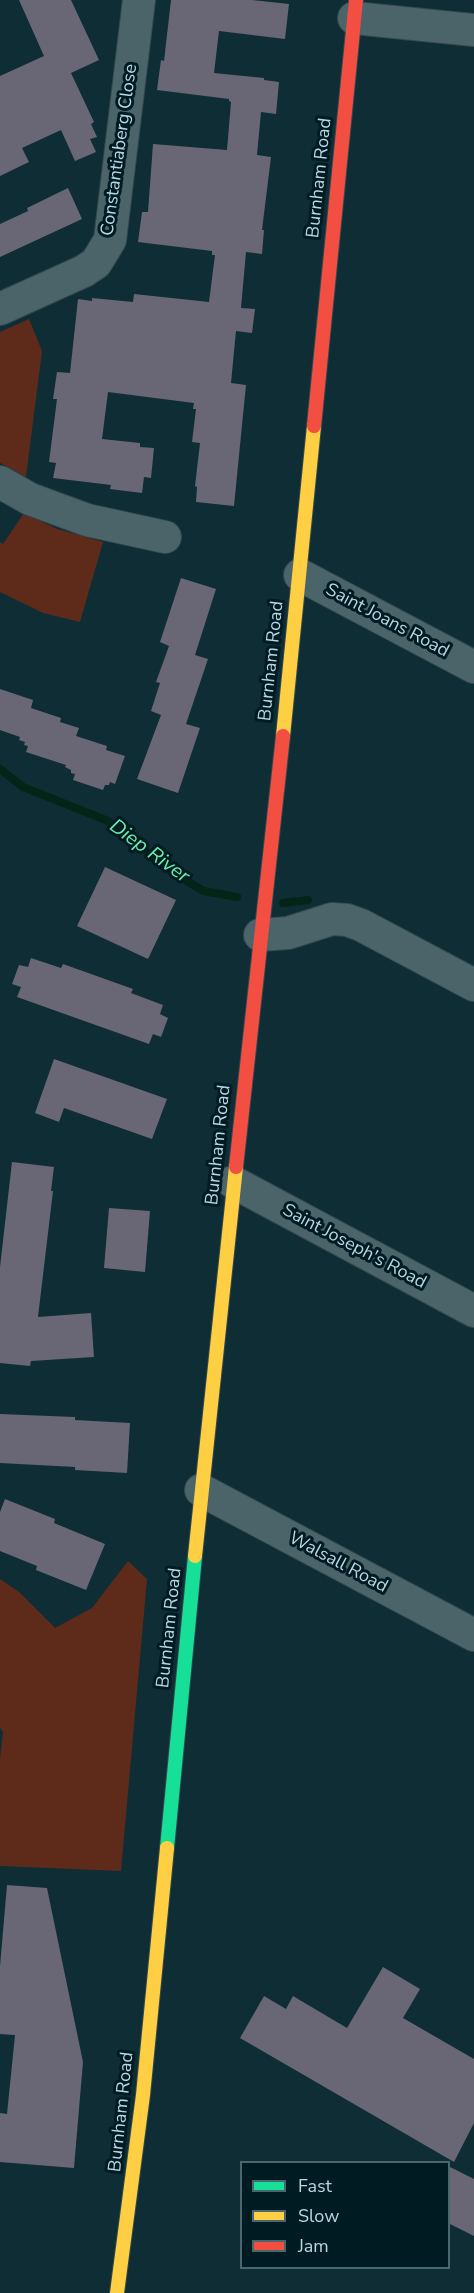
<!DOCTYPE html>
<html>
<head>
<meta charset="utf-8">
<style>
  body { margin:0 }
  #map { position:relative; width:474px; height:2293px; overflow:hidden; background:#0f2d34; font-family:"Nunito Sans",sans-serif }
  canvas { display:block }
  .legend { position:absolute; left:240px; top:2161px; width:210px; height:108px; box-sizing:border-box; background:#011b23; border:2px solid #4a666f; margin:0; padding:8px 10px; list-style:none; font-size:18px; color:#b8d7e1 }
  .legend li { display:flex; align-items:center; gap:12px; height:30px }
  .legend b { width:30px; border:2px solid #4a666f }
</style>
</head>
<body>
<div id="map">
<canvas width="474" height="2293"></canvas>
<ul class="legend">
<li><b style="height:8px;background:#16e098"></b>Fast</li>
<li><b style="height:8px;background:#ffcf43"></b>Slow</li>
<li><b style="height:8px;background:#f24e42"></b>Jam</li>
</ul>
</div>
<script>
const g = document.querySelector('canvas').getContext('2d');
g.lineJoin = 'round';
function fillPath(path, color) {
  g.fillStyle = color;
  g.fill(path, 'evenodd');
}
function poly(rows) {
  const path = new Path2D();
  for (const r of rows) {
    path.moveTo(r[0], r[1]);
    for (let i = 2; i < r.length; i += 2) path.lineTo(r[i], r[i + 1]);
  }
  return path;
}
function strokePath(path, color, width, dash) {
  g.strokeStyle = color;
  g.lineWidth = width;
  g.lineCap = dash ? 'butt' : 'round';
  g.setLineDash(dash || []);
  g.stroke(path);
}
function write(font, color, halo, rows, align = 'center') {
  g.font = font + ' "Nunito Sans",sans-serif';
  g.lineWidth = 6;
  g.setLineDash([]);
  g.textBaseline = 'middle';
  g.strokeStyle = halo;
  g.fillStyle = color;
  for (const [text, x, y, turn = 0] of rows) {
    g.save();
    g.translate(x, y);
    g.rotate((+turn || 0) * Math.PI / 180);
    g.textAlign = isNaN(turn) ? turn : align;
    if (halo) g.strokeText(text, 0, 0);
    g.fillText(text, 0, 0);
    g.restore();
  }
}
const green = poly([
  [29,319,42,351,26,477,0,463,0,332],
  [24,513,57,529,103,542,80,622,43,613,0,592,0,542,3,544],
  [128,1561,147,1579,121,1871,0,1866,0,1758,3,1732,0,1728,0,1579,19,1592,55,1628,92,1608]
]);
const stream = poly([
  [0,769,23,787,108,821,136,841,157,862,203,891,237,897],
  [283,903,308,900]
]);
const building = poly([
  [19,0,71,0,99,60,71,73,94,122,91,124,97,137,90,139,96,152,75,161,61,130,22,148,29,162,0,176,0,76,44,56],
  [171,0,252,0,289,4,285,39,219,31,214,73,264,78,264,80,279,82,276,114,261,112,257,155,271,157,262,230,264,230,262,254,246,252,241,308,255,309,252,333,236,331,231,383,246,385,234,506,196,502,197,487,195,486,200,443,192,442,196,409,193,409,194,403,108,392,102,439,140,443,140,447,154,448,151,478,144,477,142,493,110,489,111,485,53,478,56,463,49,462,57,399,53,399,57,372,70,373,78,299,92,301,92,298,133,302,134,294,209,302,215,255,212,255,212,251,138,242,142,212,148,212,153,144,227,150,231,102,229,101,229,99,157,90,161,60,164,61],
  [68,188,82,219,0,257,0,224,28,211,27,208],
  [181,578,216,589,195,655,208,659,186,724,200,728,178,793,137,779,161,715,151,711,160,683,156,682,169,646,160,642],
  [0,689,33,700,31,708,61,718,60,722,79,728,76,736,107,746,106,750,125,756,115,784,110,782,109,785,105,785,103,790,73,780,75,774,71,773,71,770,65,767,66,765,26,752,28,746,24,745,25,742,19,740,20,737,0,730],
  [105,867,176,900,148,959,77,926],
  [31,958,61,968,63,964,133,989,131,993,163,1005,160,1014,168,1018,161,1037,153,1034,149,1044,17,997,21,987,12,984,19,965,28,967],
  [54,1059,167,1099,152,1139,64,1108,59,1122,35,1113],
  [12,1162,54,1167,51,1191,53,1191,38,1317,91,1313,94,1357,31,1361,30,1366,0,1363,0,1267],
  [109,1208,150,1211,145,1272,104,1268],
  [0,1414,75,1417,75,1420,130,1423,127,1473,75,1470,75,1467,0,1463],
  [5,1499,55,1519,54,1523,105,1544,86,1590,36,1570,37,1566,0,1551,0,1512],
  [7,1885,47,1888,83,2062,74,2168,0,2162,0,2113,7,2114,15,2035,0,2034,0,1966],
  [383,1967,420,1989,403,2018,474,2059,474,2123,454,2162,240,2038,264,1996,286,2009,293,1996,347,2028],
  [448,2166,474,2179,474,2236,448,2223]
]);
const street = poly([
  [354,18,474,30],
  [0,309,84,271,96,263,110,240,139,0],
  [0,482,30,499,87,520,165,537],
  [300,575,474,667],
  [260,935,288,933,332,919,347,920,361,925,474,985],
  [233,1182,474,1311],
  [201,1490,474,1635]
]);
const fast = poly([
  [167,1848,195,1556]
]);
const slow = poly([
  [283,736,314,426],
  [195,1556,236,1167],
  [117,2293,143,2095,167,1848]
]);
const jam = poly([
  [314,426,356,0],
  [236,1167,283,736]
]);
const streetNames = [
  ["Constantiaberg Close",120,150,-82],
  ["Burnham Road",320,178,-84],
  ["Saint Joans Road",387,621,28],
  ["Burnham Road",272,661,-84],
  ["Burnham Road",219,1145,-84],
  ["Saint Joseph's Road",354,1247,28],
  ["Walsall Road",338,1563,28],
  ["Burnham Road",170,1628,-84],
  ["Burnham Road",122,2112,-84]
];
const waterNames = [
  ["Diep River",149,852,36]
];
fillPath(green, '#5e2b1a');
strokePath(stream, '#032416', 8);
fillPath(building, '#696775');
strokePath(street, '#34484e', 34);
strokePath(fast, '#34484e', 16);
strokePath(slow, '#34484e', 16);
strokePath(jam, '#34484e', 16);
strokePath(street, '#4b646a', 32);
strokePath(fast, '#16e098', 14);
strokePath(slow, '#ffcf43', 14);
strokePath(jam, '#f24e42', 14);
write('18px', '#b8d7e1', '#011b23', streetNames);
write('italic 20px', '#69f1ac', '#011b23', waterNames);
</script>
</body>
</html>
